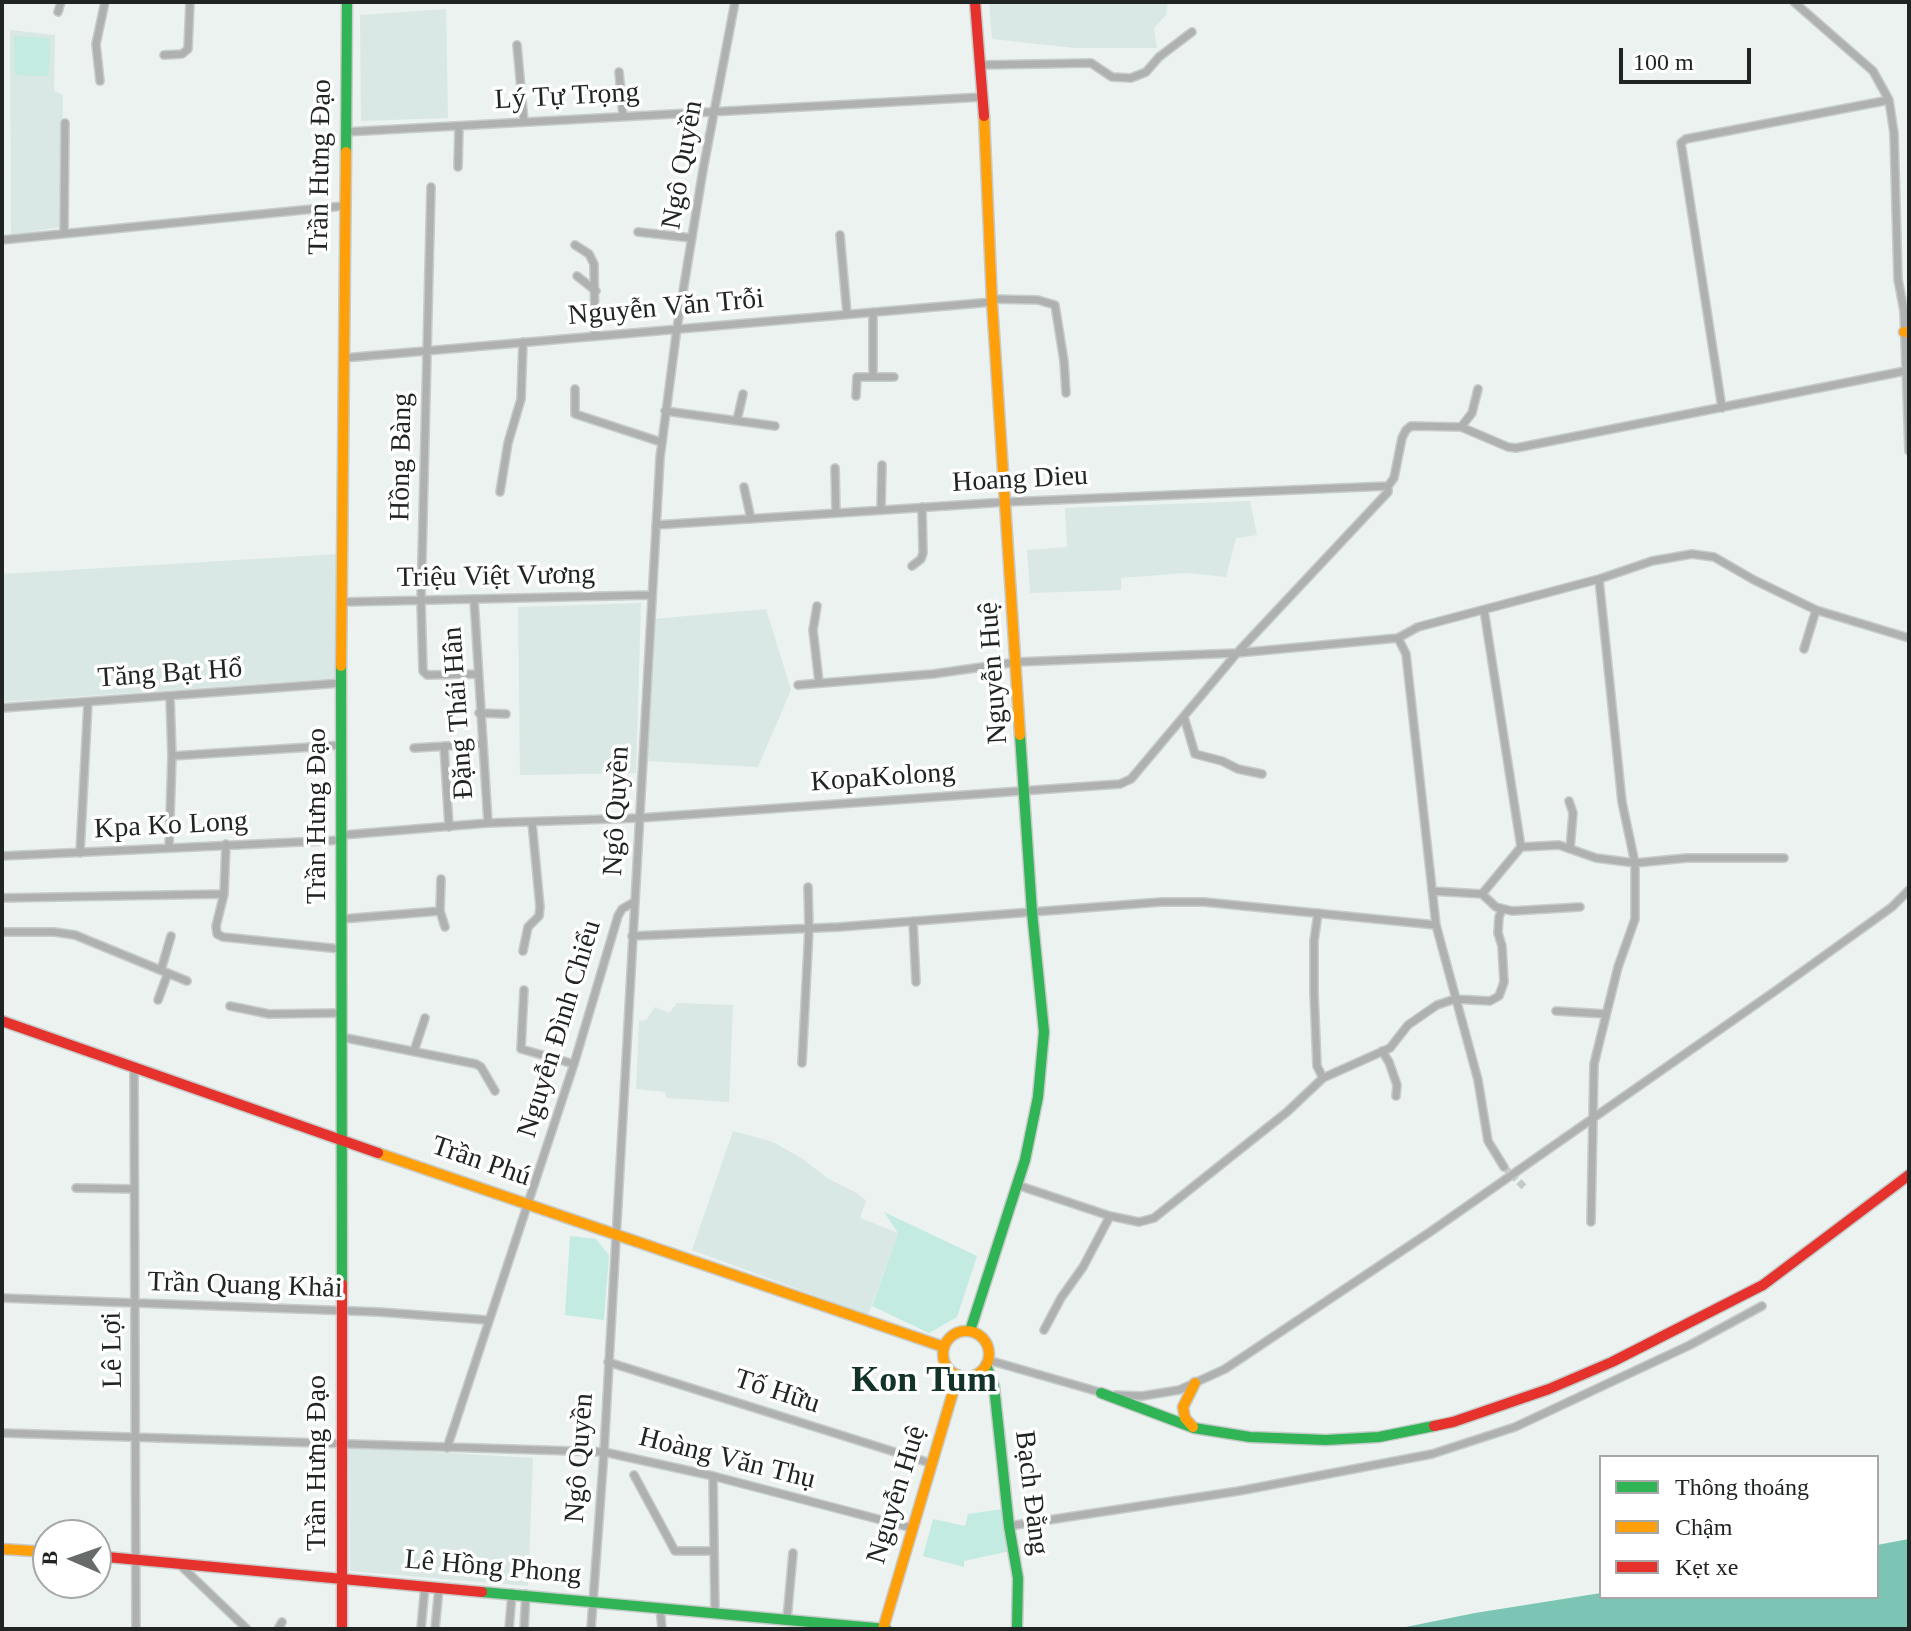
<!DOCTYPE html>
<html>
<head>
<meta charset="utf-8">
<style>
  body { margin:0 }
  #map { position:relative; width:1911px; height:1631px; overflow:hidden; background:#ebf2f0; font-family:Georgia,serif }
  canvas { display:block }
  .frame { position:absolute; inset:0; border:4px solid #202423; pointer-events:none }
  .legend { position:absolute; left:1599px; top:1455px; width:280px; height:144px; box-sizing:border-box; background:#fff; border:2px solid #a6a7a7; margin:0; padding:10px 14px; list-style:none; font-size:24px; color:#202423 }
  .legend li { display:flex; align-items:center; gap:16px; height:40px }
  .legend b { width:40px; border:2px solid #a6a7a7 }
  .north { position:absolute; left:32px; top:1519px; width:80px; height:80px; box-sizing:border-box; background:#fff; border:2px solid #a6a7a7; border-radius:50%; rotate:272deg; font-size:22px; font-weight:700; line-height:32px; text-align:center; color:#202423 }
  .north::after { content:''; display:block; margin:auto; width:28px; height:36px; background:#676c6b; clip-path:polygon(50% 0,100% 100%,50% 72%,0 100%) }
  .scale { position:absolute; left:1619px; top:48px; width:132px; height:36px; box-sizing:border-box; border:4px solid #202423; border-top:0; padding-left:10px; font-size:24px; line-height:28px; white-space:nowrap; color:#202423; -webkit-text-stroke:6px #fff; paint-order:stroke }
</style>
</head>
<body>
<div id="map">
<canvas width="1911" height="1631"></canvas>
<div class="frame"></div>
<ul class="legend">
<li><b style="height:10px;background:#30b455"></b>Thông thoáng</li>
<li><b style="height:10px;background:#ff9f0a"></b>Chậm</li>
<li><b style="height:10px;background:#e5322d"></b>Kẹt xe</li>
</ul>
<div class="north">B</div>
<div class="scale">100 m</div>
</div>
<script>
const g = document.querySelector('canvas').getContext('2d');
g.lineJoin = 'round';
function fillPath(path, color) {
  g.fillStyle = color;
  g.fill(path, 'evenodd');
}
function poly(rows) {
  const path = new Path2D();
  for (const r of rows) {
    if (r.length === 3) {
      path.moveTo(r[0] + r[2], r[1]);
      path.arc(r[0], r[1], r[2], 0, 2 * Math.PI);
      continue;
    }
    path.moveTo(r[0], r[1]);
    for (let i = 2; i < r.length; i += 2) path.lineTo(r[i], r[i + 1]);
  }
  return path;
}
function strokePath(path, color, width, dash) {
  g.strokeStyle = color;
  g.lineWidth = width;
  g.lineCap = dash ? 'butt' : 'round';
  g.setLineDash(dash || []);
  g.stroke(path);
}
function write(font, color, halo, rows, align = 'center') {
  g.font = font + ' Georgia,serif';
  g.lineWidth = 7;
  g.setLineDash([]);
  g.textBaseline = 'middle';
  g.strokeStyle = halo;
  g.fillStyle = color;
  for (const [text, x, y, turn = 0] of rows) {
    g.save();
    g.translate(x, y);
    g.rotate((+turn || 0) * Math.PI / 180);
    g.textAlign = isNaN(turn) ? turn : align;
    if (halo) g.strokeText(text, 0, 0);
    g.fillText(text, 0, 0);
    g.restore();
  }
}
const built = poly([
  [989,2,1168,2,1166,15,1154,28,1157,48,1075,48,992,39],
  [446,9,448,118,361,121,360,15],
  [10,30,55,35,54,91,63,95,61,227,11,235],
  [1250,501,1257,535,1236,538,1226,577,1187,573,1121,578,1121,590,1030,593,1027,550,1067,547,1065,508],
  [339,554,341,678,2,702,3,574],
  [641,603,636,773,520,775,518,607],
  [766,609,791,690,758,767,647,761,653,619],
  [677,1003,733,1005,729,1102,667,1098,665,1092,636,1089,639,1021,646,1020,655,1007,669,1013],
  [733,1131,773,1142,803,1159,827,1178,857,1193,866,1201,860,1218,898,1233,868,1315,692,1250],
  [349,1447,533,1458,528,1586,350,1571]
]);
const green = poly([
  [14,36,50,38,49,76,15,75],
  [884,1212,977,1256,957,1317,929,1333,872,1306,898,1233],
  [570,1236,596,1239,609,1255,604,1320,565,1315],
  [1003,1509,1010,1551,964,1561,964,1567,923,1556,933,1519,965,1526,968,1514]
]);
const water = poly([
  [1909,1539,1909,1629,1396,1629,1475,1613,1601,1593,1601,1597,1877,1597,1877,1545]
]);
const streetTunnel = poly([
  [1504,1167,1525,1188]
]);
const street = poly([
  [1794,2,1873,71,1889,100,1894,133,1898,279,1904,311,1909,451],
  [58,12,61,2],
  [517,45,524,122],
  [164,55,182,54,188,49,190,2],
  [980,65,1091,63,1112,77,1131,78,1146,72,1159,57,1192,32],
  [619,72,623,116],
  [100,81,96,44,105,2],
  [345,132,983,97],
  [458,167,459,126],
  [431,187,421,601,423,671,427,675,477,674],
  [638,232,692,238],
  [64,234,65,123],
  [840,235,847,314],
  [2,240,343,206],
  [575,245,589,254,594,264,595,336],
  [577,276,596,291],
  [992,299,1038,300,1055,305,1064,361,1066,393],
  [344,358,992,302],
  [873,377,873,312],
  [575,389,575,414,661,442],
  [856,396,857,377,894,377],
  [1722,408,1681,143,1686,139,1889,100],
  [665,411,775,426],
  [737,420,743,394],
  [1461,427,1472,413,1478,389],
  [835,468,836,513],
  [744,487,751,519],
  [500,492,508,443,521,399,523,342],
  [881,510,882,465],
  [656,525,1006,502,1388,486],
  [912,566,921,559,923,553,922,507],
  [474,599,488,823],
  [343,602,651,595],
  [817,606,813,630,819,682],
  [1484,610,1521,847],
  [1398,638,1406,654,1436,925,1478,1080,1488,1141,1504,1167],
  [1804,649,1816,610],
  [798,685,933,674,1017,662,1237,653,1398,638,1418,627,1599,579,1652,561,1692,554,1714,557,1754,580,1816,610,1909,638],
  [2,708,341,683],
  [479,713,506,714],
  [1184,717,1195,754,1222,761,1238,769,1262,774],
  [444,746,449,827],
  [414,748,481,744],
  [172,756,342,745],
  [1569,801,1573,813,1570,849],
  [343,835,488,823,640,818,1120,784,1131,779,1237,653,1388,492,1388,486,1394,478,1402,438,1406,430,1411,426,1461,427,1508,447,1516,448,1905,371],
  [226,844,224,894,216,926,217,934,223,937,341,949],
  [169,848,172,756,170,697],
  [80,853,88,702],
  [2,856,343,840],
  [441,879,440,911,445,927],
  [1432,891,1482,894,1521,847,1559,845,1596,858,1635,863,1687,858,1784,858],
  [1482,894,1496,907,1512,911,1580,907],
  [2,898,224,894],
  [1318,913,1314,941,1314,992,1317,1066,1323,1078],
  [342,919,440,911],
  [913,921,916,982],
  [2,932,54,932,75,935,187,981],
  [632,936,839,927,1161,902,1204,902,1436,925],
  [523,951,528,927,539,916,540,907,532,822],
  [161,970,171,936],
  [524,990,521,1049,574,1064],
  [158,1000,168,973],
  [230,1006,269,1014,341,1013],
  [1556,1011,1606,1014],
  [341,1037,476,1064,481,1067,495,1091],
  [414,1051,425,1018],
  [1382,1051,1389,1062,1397,1085,1396,1096],
  [802,1063,809,929,808,887],
  [134,1069,136,1629],
  [1017,1185,1110,1216,1139,1222,1154,1218,1287,1112,1323,1078,1390,1048,1408,1025,1437,1005,1455,999,1490,1001,1499,996,1504,982,1502,946,1498,933,1499,917,1502,909],
  [76,1188,134,1189],
  [1591,1222,1594,1064,1618,967,1635,919,1635,863,1622,802,1599,579],
  [2,1298,379,1312,487,1320],
  [1044,1330,1061,1298,1083,1267,1110,1216],
  [988,1360,1103,1393],
  [608,1362,933,1464],
  [1116,1395,1142,1396,1179,1390,1225,1369,1430,1232,1778,989,1892,907,1909,890],
  [2,1433,604,1452,713,1476,912,1528],
  [447,1448,574,1064,618,916,622,909,634,902],
  [634,1475,675,1551,714,1551],
  [713,1476,715,1613],
  [1009,1526,1239,1491,1432,1454,1515,1427,1690,1345,1762,1306],
  [179,1564,247,1629],
  [660,1607,662,1629],
  [787,1619,793,1553],
  [278,1629,282,1622],
  [421,1629,425,1586],
  [435,1629,439,1587],
  [509,1629,512,1593],
  [524,1629,526,1594],
  [591,1629,604,1452,660,458,677,328,703,170,735,2]
]);
const fast = poly([
  [346,152,347,2],
  [341,666,342,1284],
  [970,1331,1025,1160,1038,1097,1044,1032,1032,912,1020,735],
  [986,1365,994,1386,1009,1526,1018,1578,1017,1629],
  [1101,1393,1194,1428,1250,1437,1326,1440,1379,1437,1434,1426],
  [482,1592,886,1629]
]);
const slow = poly([
  [984,116,992,302,1020,735],
  [1904,332,1909,332],
  [341,666,346,152],
  [378,1153,944,1347],
  [966,1354,23],
  [1193,1427,1185,1418,1183,1407,1195,1383],
  [2,1549,48,1552],
  [883,1629,958,1375]
]);
const jam = poly([
  [975,2,984,116],
  [2,1021,378,1153],
  [342,1284,342,1629],
  [1434,1426,1453,1422,1549,1389,1612,1362,1763,1285,1909,1175],
  [96,1556,482,1592]
]);
const streetNames = [
  ["Lý Tự Trọng",567,97,-3],
  ["Ngô Quyền",683,165,-80],
  ["Trần Hưng Đạo",321,167,-89],
  ["Nguyễn Văn Trỗi",666,308,-5],
  ["Hồng Bàng",402,457,-89],
  ["Hoang Dieu",1020,480,-3],
  ["Triệu Việt Vương",496,577,-1],
  ["Nguyễn Huệ",994,673,-94],
  ["Tăng Bạt Hổ",170,674,-4],
  ["Đặng Thái Hân",459,713,-94],
  ["KopaKolong",883,778,-4],
  ["Ngô Quyền",617,811,-87],
  ["Trần Hưng Đạo",318,816,-90],
  ["Kpa Ko Long",171,826,-3],
  ["Nguyễn Đình Chiểu",560,1029,-73],
  ["Trần Phú",481,1162,19],
  ["Trần Quang Khải",245,1286,2],
  ["Lê Lợi",113,1350,-91],
  ["Tố Hữu",777,1392,18],
  ["Ngô Quyền",580,1458,-86],
  ["Hoàng Văn Thụ",727,1459,14],
  ["Trần Hưng Đạo",318,1463,-90],
  ["Bạch Đằng",1031,1493,83],
  ["Nguyễn Huệ",897,1495,-73],
  ["Lê Hồng Phong",493,1568,5]
];
const districtNames = [
  ["Kon Tum",924,1382]
];
fillPath(built, '#d9e8e4');
fillPath(green, '#c4ebe1');
fillPath(water, '#7cc4b3');
strokePath(streetTunnel, '#c2c9c7', 7, [7, 3.5]);
strokePath(street, '#c7ccca', 10);
strokePath(fast, '#c7ccca', 13);
strokePath(slow, '#c7ccca', 13);
strokePath(jam, '#c7ccca', 13);
strokePath(street, '#aeb1af', 7);
strokePath(fast, '#30b455', 10);
strokePath(slow, '#ff9f0a', 10);
strokePath(jam, '#e5322d', 10);
write('28px', '#202423', '#fff', streetNames);
write('bold 36px', '#12322a', '#fff', districtNames);
</script>
</body>
</html>
